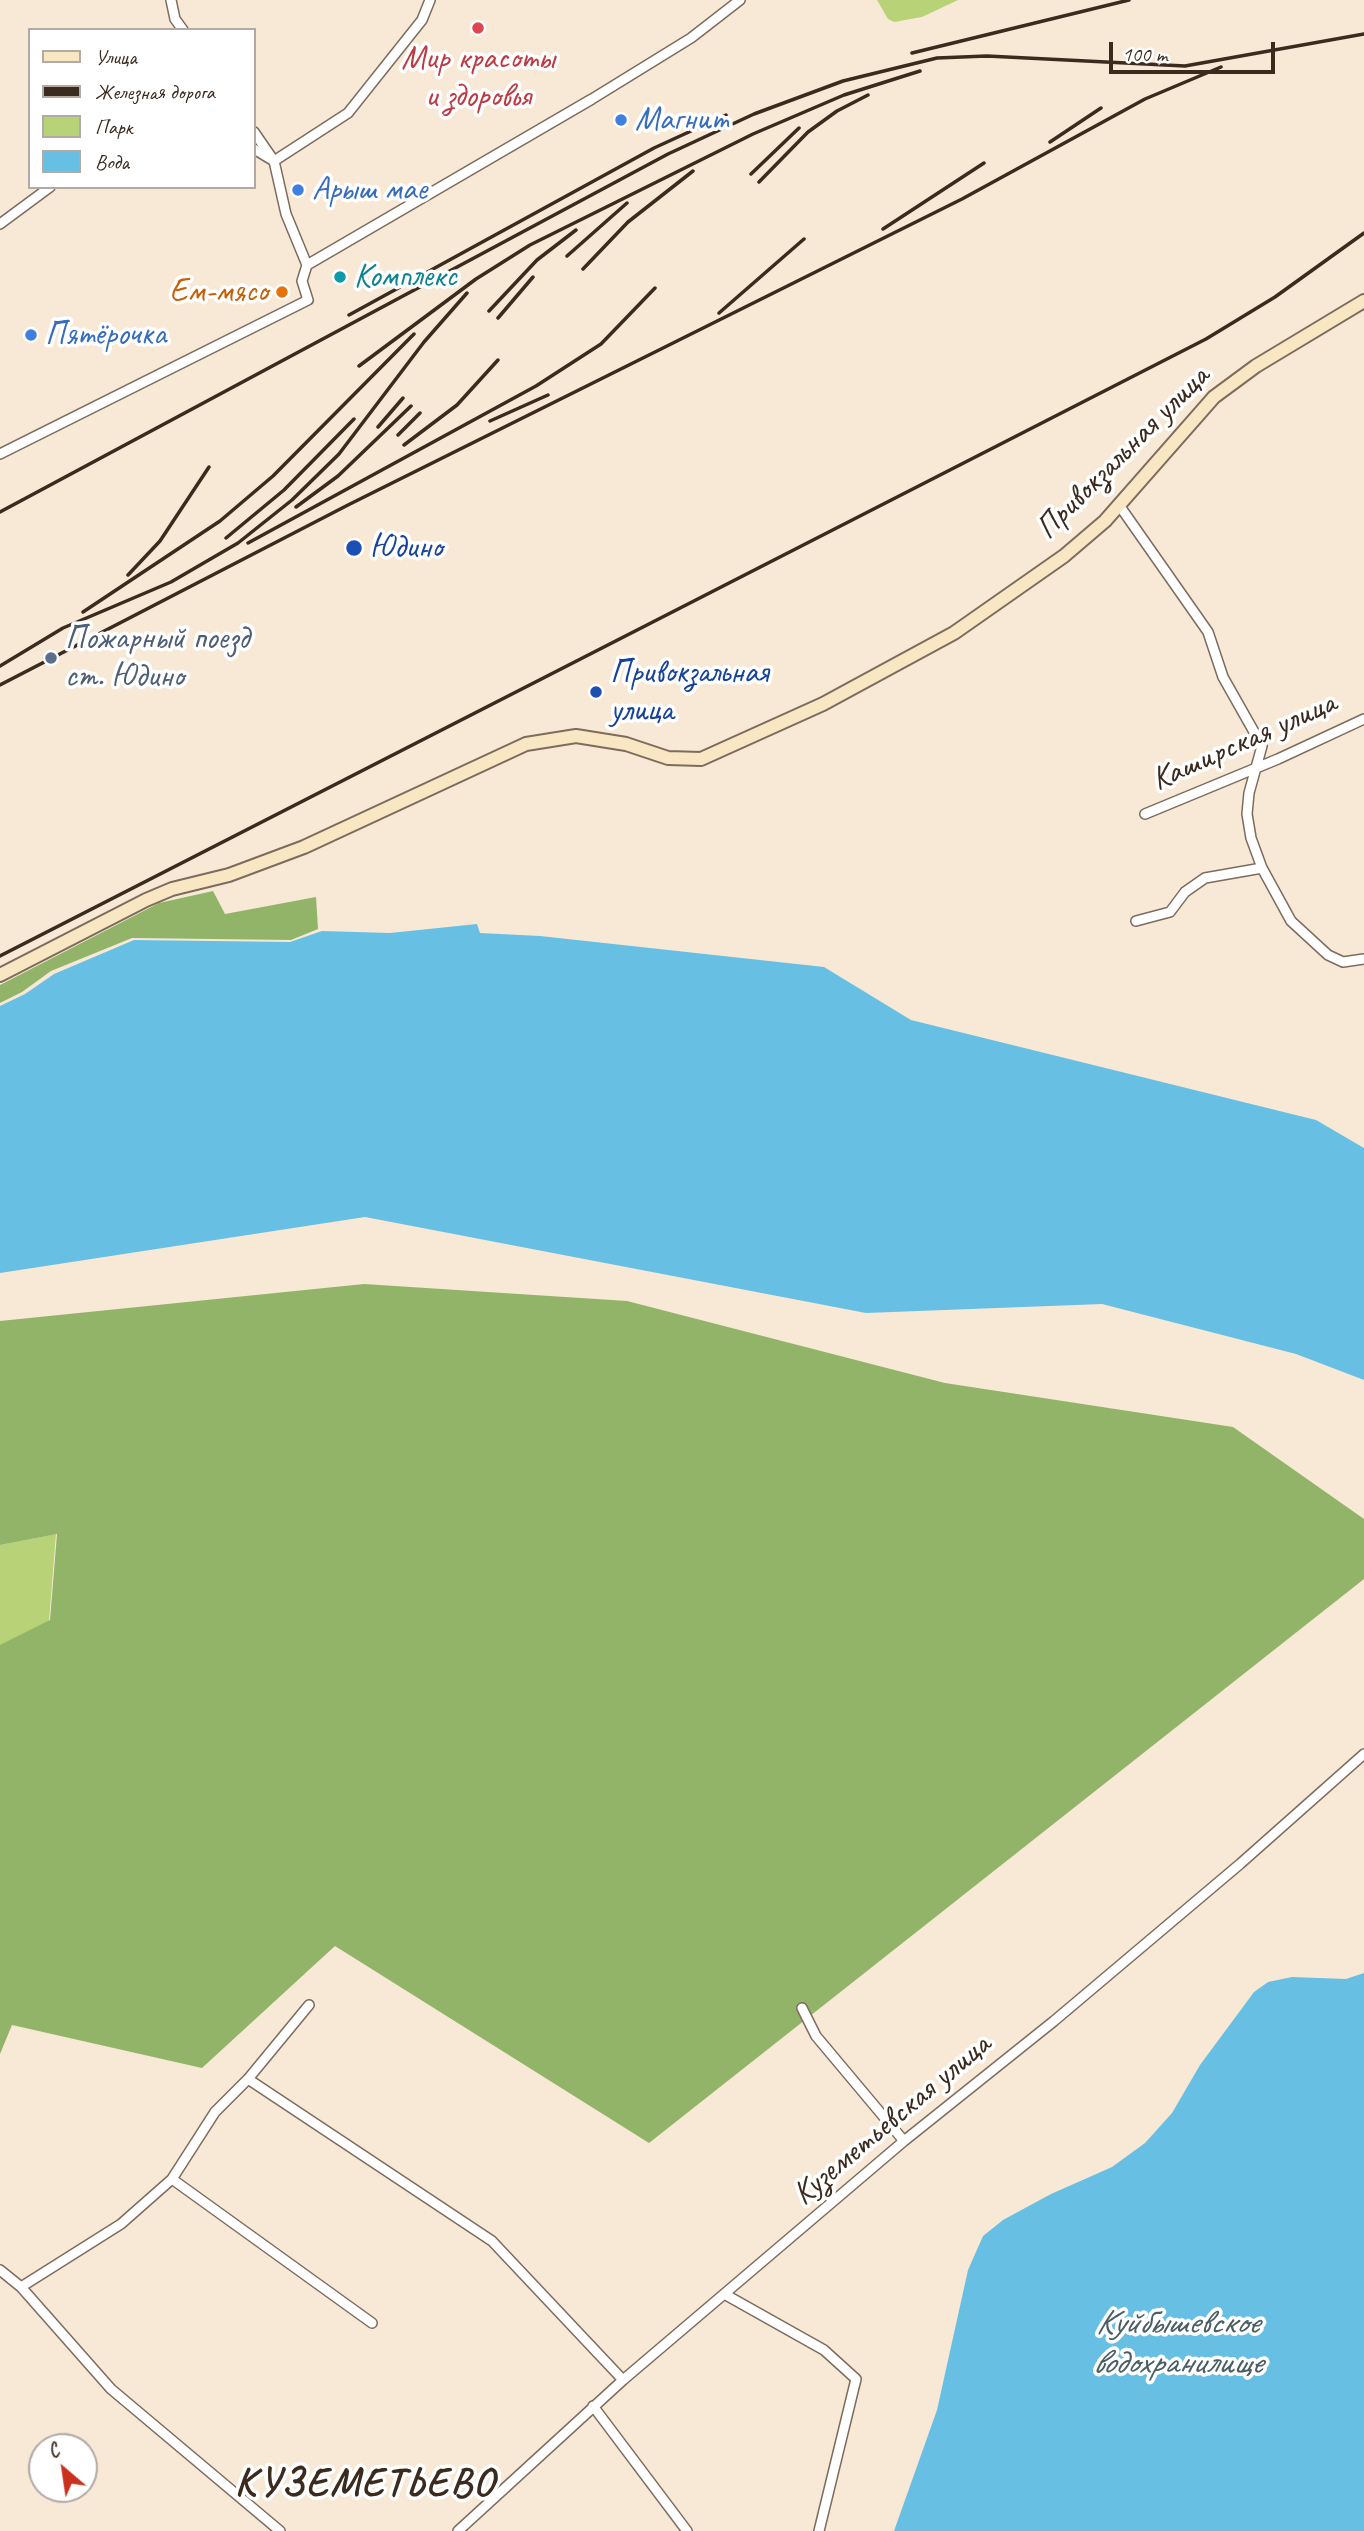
<!DOCTYPE html>
<html>
<head>
<meta charset="utf-8">
<style>
  body { margin:0 }
  #map { position:relative; width:1364px; height:2531px; overflow:hidden; background:#f8e8d6; font-family:Caveat,sans-serif }
  canvas { display:block }
  .legend { position:absolute; left:28px; top:28px; width:228px; height:161px; box-sizing:border-box; background:#fff; border:2px solid #b1aaa5; margin:0; padding:9px 12px; list-style:none; font-size:21px; color:#3b2a1e }
  .legend li { display:flex; align-items:center; gap:14px; height:35px }
  .legend b { width:35px; border:2px solid #b1aaa5 }
  .north { position:absolute; left:28px; top:2433px; width:70px; height:70px; box-sizing:border-box; background:#fff; border:2px solid #b1aaa5; border-radius:50%; rotate:331deg; font-size:19px; font-weight:700; line-height:28px; text-align:center; color:#3b2a1e }
  .north::after { content:''; display:block; margin:auto; width:24px; height:32px; background:#c8321e; clip-path:polygon(50% 0,100% 100%,50% 72%,0 100%) }
  .scale { position:absolute; left:1109px; top:42px; width:166px; height:32px; box-sizing:border-box; border:4px solid #3b2a1e; border-top:0; padding-left:9px; font-size:21px; line-height:24px; white-space:nowrap; color:#3b2a1e; -webkit-text-stroke:5px #fff; paint-order:stroke }
</style>
</head>
<body>
<div id="map">
<canvas width="1364" height="2531"></canvas>
<ul class="legend">
<li><b style="height:9px;background:#f9e7c3"></b>Улица</li>
<li><b style="height:9px;background:#3b2a1e"></b>Железная дорога</li>
<li><b style="height:19px;background:#b8d278"></b>Парк</li>
<li><b style="height:19px;background:#67c0e4"></b>Вода</li>
</ul>
<div class="north">С</div>
<div class="scale">100 m</div>
</div>
<script>
const g = document.querySelector('canvas').getContext('2d');
g.lineJoin = 'round';
function fillPath(path, color) {
  g.fillStyle = color;
  g.fill(path, 'evenodd');
}
function poly(rows) {
  const path = new Path2D();
  for (const r of rows) {
    path.moveTo(r[0], r[1]);
    for (let i = 2; i < r.length; i += 2) path.lineTo(r[i], r[i + 1]);
  }
  return path;
}
function strokePath(path, color, width, dash) {
  g.strokeStyle = color;
  g.lineWidth = width;
  g.lineCap = dash ? 'butt' : 'round';
  g.setLineDash(dash || []);
  g.stroke(path);
}
function write(font, color, halo, rows, align = 'center') {
  g.font = font + ' Caveat,sans-serif';
  g.lineWidth = 7;
  g.setLineDash([]);
  g.textBaseline = 'middle';
  g.strokeStyle = halo;
  g.fillStyle = color;
  for (const [text, x, y, turn = 0] of rows) {
    g.save();
    g.translate(x, y);
    g.rotate((+turn || 0) * Math.PI / 180);
    g.textAlign = isNaN(turn) ? turn : align;
    if (halo) g.strokeText(text, 0, 0);
    g.fillText(text, 0, 0);
    g.restore();
  }
}
const green = poly([
  [877,0,958,0,922,17,894,22,888,19],
  [56,1534,49,1621,3,1653,0,1660,0,1545]
]);
const forest = poly([
  [213,891,225,914,316,897,318,929,291,940,132,938,51,971,22,992,0,1003,0,985,159,903],
  [364,1284,627,1301,945,1383,1233,1427,1364,1519,1364,1579,649,2143,335,1946,202,2068,12,2025,0,2054,0,1645,50,1620,57,1534,0,1545,0,1321]
]);
const water = poly([
  [477,924,480,933,540,936,824,967,911,1020,1316,1120,1364,1148,1364,1380,1296,1354,1102,1304,866,1313,365,1217,0,1273,0,1006,25,994,54,974,134,940,290,942,322,931,390,933],
  [1364,1973,1364,2531,894,2531,937,2410,968,2270,983,2236,1003,2220,1051,2194,1112,2167,1145,2143,1172,2113,1200,2065,1254,1992,1268,1982,1292,1977,1346,1979]
]);
const minor = poly([
  [171,0,175,19,183,30],
  [254,149,274,161,348,113,422,20,430,0],
  [0,224,50,187],
  [307,265,592,99,691,38,740,0],
  [0,454,308,300,302,281,307,265,286,214,274,161,254,132],
  [1119,505,1208,632,1223,677,1262,746,1249,793,1247,814,1251,838,1262,868,1291,921,1328,955,1343,962,1364,959],
  [1145,814,1278,759,1364,719],
  [1136,921,1170,912,1185,892,1205,878,1262,868],
  [802,2008,816,2036,904,2141],
  [248,2079,492,2241,623,2380],
  [172,2179,372,2323],
  [0,2270,21,2287,111,2389,280,2531],
  [21,2287,121,2224,172,2179,215,2112,248,2079,309,2005],
  [726,2295,824,2350,856,2379,819,2531],
  [593,2406,687,2531],
  [458,2531,623,2380,904,2141,1054,2021,1240,1864,1364,1754]
]);
const secondary = poly([
  [0,975,146,900,172,889,229,875,304,847,526,744,576,736,626,744,668,758,701,759,823,704,954,633,1064,556,1105,521,1214,397,1256,366,1364,301]
]);
const rail = poly([
  [912,53,1129,0],
  [1050,142,1101,108],
  [751,174,799,128],
  [759,182,808,132,837,111,868,95],
  [883,229,984,163],
  [567,256,627,203],
  [583,269,628,222,693,171],
  [489,311,537,260,576,230],
  [719,313,804,239],
  [349,315,654,148,726,115],
  [498,318,533,277],
  [359,366,476,279,530,245,753,134,844,95,920,71],
  [490,421,548,395],
  [378,427,403,398],
  [398,435,420,413],
  [404,445,457,405,498,360],
  [296,507,338,476,411,406],
  [0,512,668,154,754,114,843,81,937,58,987,56,1185,66,1364,34],
  [226,538,284,490,354,419],
  [248,543,536,386,601,344,655,288],
  [128,575,160,541,209,467],
  [83,612,220,521,273,476,414,334],
  [0,666,63,628,171,582,238,543,292,500,339,454,424,342,467,293],
  [0,685,348,505,962,199,1145,99,1221,67],
  [0,956,1206,339,1275,297,1364,233]
]);
const markers = [
  [478,28,7,"#e0444e"],
  [621,120,7,"#3f7fe0"],
  [298,190,7,"#3f7fe0"],
  [340,277,7,"#0f9aa8"],
  [282,292,7,"#e8710a"],
  [31,335,7,"#3f7fe0"],
  [354,548,9,"#1a4fb4"],
  [51,658,7,"#5c6f8a"],
  [596,692,7,"#1a4fb4"]
];
const healthNames = [
  ["Мир красоты",478,59],
  ["и здоровья",478,97]
];
const shopNames = [
  ["Магнит",635,120],
  ["Арыш мае",312,190],
  ["Пятёрочка",45,335]
];
const cultureNames = [
  ["Комплекс",354,277]
];
const foodNames = [
  ["Ем-мясо",268,292]
];
const streetNames = [
  ["Привокзальная улица",1123,453,-45],
  ["Каширская улица",1244,742,-24],
  ["Куземетьевская улица",892,2120,-40]
];
const transitNames = [
  ["Юдино",370,548],
  ["Привокзальная",610,673],
  ["улица",610,711]
];
const serviceNames = [
  ["Пожарный поезд",65,639],
  ["ст. Юдино",65,677]
];
const waterNames = [
  ["Куйбышевское",1177,2324],
  ["водохранилище",1177,2364]
];
const districtNames = [
  ["КУЗЕМЕТЬЕВО",365,2485]
];
fillPath(green, '#b8d278');
fillPath(forest, '#92b468');
fillPath(water, '#67c0e4');
strokePath(minor, '#7d6c5e', 12);
strokePath(secondary, '#7d6c5e', 16);
strokePath(minor, '#fff', 9);
strokePath(secondary, '#f9e7c3', 12);
strokePath(rail, '#3b2a1e', 3.5);
for (const [x, y, r, color] of markers) {
  const dot = new Path2D();
  dot.arc(x, y, r, 0, 2 * Math.PI);
  g.fillStyle = color;
  g.fill(dot);
  strokePath(dot, '#fff', 2.5);
}
write('33px', '#be3a42', '#fff', healthNames);
write('33px', '#366cbe', '#fff', shopNames, 'left');
write('33px', '#0d838f', '#fff', cultureNames, 'left');
write('33px', '#c56008', '#fff', foodNames, 'right');
write('33px', '#3b2a1e', '#fff', streetNames);
write('33px', '#164399', '#fff', transitNames, 'left');
write('33px', '#4e5e75', '#fff', serviceNames, 'left');
write('italic 35px', '#4a5e63', '#fff', waterNames);
g.letterSpacing = '2px';
write('bold 40px', '#3b2a1e', '#fff', districtNames);
g.letterSpacing = '0px';
</script>
</body>
</html>
